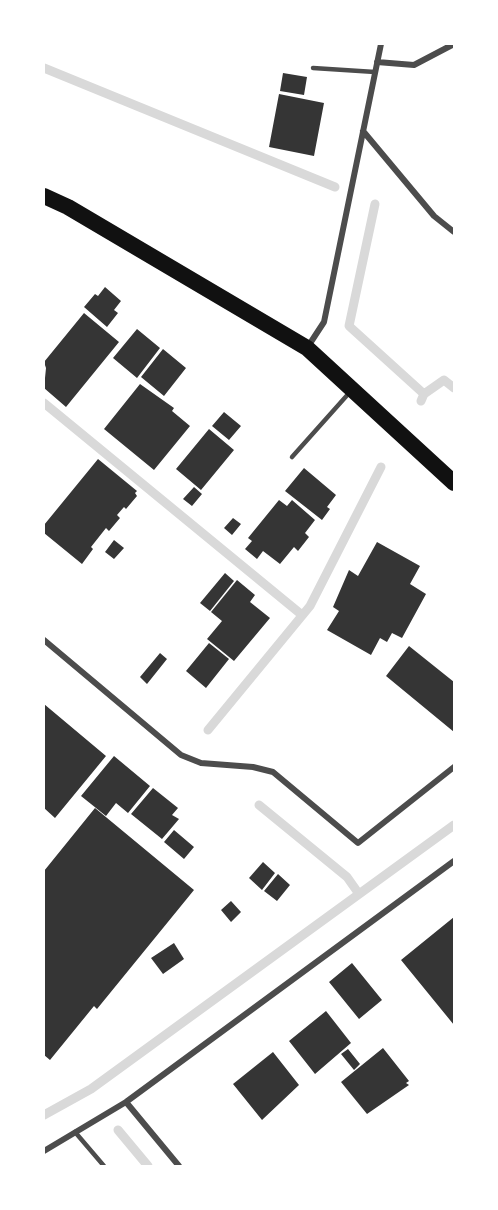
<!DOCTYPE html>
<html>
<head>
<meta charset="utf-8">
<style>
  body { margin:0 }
  #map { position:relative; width:498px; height:1210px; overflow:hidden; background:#fff; font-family:Jost,sans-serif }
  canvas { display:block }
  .frame { position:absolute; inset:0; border:45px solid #fff; pointer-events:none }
</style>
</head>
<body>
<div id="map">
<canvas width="498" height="1210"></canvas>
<div class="frame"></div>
</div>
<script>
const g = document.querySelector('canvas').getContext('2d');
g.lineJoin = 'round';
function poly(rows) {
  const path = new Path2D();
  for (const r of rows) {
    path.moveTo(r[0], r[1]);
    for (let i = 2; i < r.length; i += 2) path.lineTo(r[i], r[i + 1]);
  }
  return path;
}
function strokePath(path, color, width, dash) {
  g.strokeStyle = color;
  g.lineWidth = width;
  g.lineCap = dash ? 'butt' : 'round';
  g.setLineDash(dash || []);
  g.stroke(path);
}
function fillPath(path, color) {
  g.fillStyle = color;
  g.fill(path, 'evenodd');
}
const stream = poly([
  [44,68,335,187],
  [375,204,349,326,424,394],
  [421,401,424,394,444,380,454,388],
  [44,403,302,615],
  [208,730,310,606,381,467],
  [259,805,347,877,359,894],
  [44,1115,91,1089,454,825],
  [118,1130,148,1166]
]);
const building = poly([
  [283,73,307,77,304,95,280,91],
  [279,94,324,103,314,156,269,147],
  [105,287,121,301,114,310,118,313,107,327,84,307,95,294,98,296],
  [84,313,119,342,66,407,44,388,46,368,44,362],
  [137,329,160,348,137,378,113,358],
  [163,349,186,368,164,396,141,377],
  [140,384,174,408,172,411,190,426,154,470,104,429],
  [224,412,241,426,229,440,212,426],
  [209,429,234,450,201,490,176,469],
  [98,459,137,491,135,493,137,496,126,509,124,507,117,515,120,518,109,531,106,528,91,547,93,549,82,564,44,533,44,525],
  [304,468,336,495,327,507,330,509,322,520,285,491],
  [194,487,202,494,192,506,183,499],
  [279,500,287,506,292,500,315,520,305,533,309,537,298,551,294,547,280,564,263,551,257,559,245,549,252,541,248,538],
  [233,518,241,524,232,535,224,528],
  [114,540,124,548,114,559,105,552],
  [377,542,420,566,410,584,426,594,402,638,392,633,387,642,380,638,371,655,327,630,339,611,333,607,349,570,358,576],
  [225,573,234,581,210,611,200,603],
  [237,580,255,595,250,602,270,618,234,661,207,639,222,621,211,612],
  [209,643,229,659,206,688,186,671],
  [409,646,454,682,454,732,386,676],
  [160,653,167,659,147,684,140,677],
  [44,704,106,756,55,818,44,808],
  [114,756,150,786,128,813,116,803,106,816,81,796],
  [153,788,178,808,172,815,179,819,162,839,131,814],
  [95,808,194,890,97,1009,94,1006,50,1060,44,1055,44,871],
  [174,830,194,847,184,859,164,842],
  [263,862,275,873,262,890,249,878],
  [278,874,290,885,277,901,264,891],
  [231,901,241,912,231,922,221,910],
  [454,917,454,1025,401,960],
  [174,943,184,959,163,974,151,958],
  [352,963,382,1000,359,1019,329,982],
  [326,1011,351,1043,315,1074,289,1041],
  [383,1048,409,1081,406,1083,409,1085,367,1114,341,1082],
  [348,1049,360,1064,354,1070,341,1054],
  [273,1052,299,1085,262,1120,233,1084]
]);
const service = poly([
  [313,68,375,72],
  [292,457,350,392],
  [75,1132,104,1166]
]);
const minor = poly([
  [377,62,414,65,454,44],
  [363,131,434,216,454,232],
  [307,348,324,322,381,44],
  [44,640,181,755,201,763,253,767,273,772,358,843,454,767],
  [126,1102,179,1166],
  [44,1151,126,1102,454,861]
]);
const trunk = poly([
  [44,196,68,207,307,348,454,483]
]);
strokePath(stream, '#d9d9d9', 9);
fillPath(building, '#353535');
strokePath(service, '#4c4c4c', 4.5);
strokePath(minor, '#4c4c4c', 6);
strokePath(trunk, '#111', 16);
</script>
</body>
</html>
